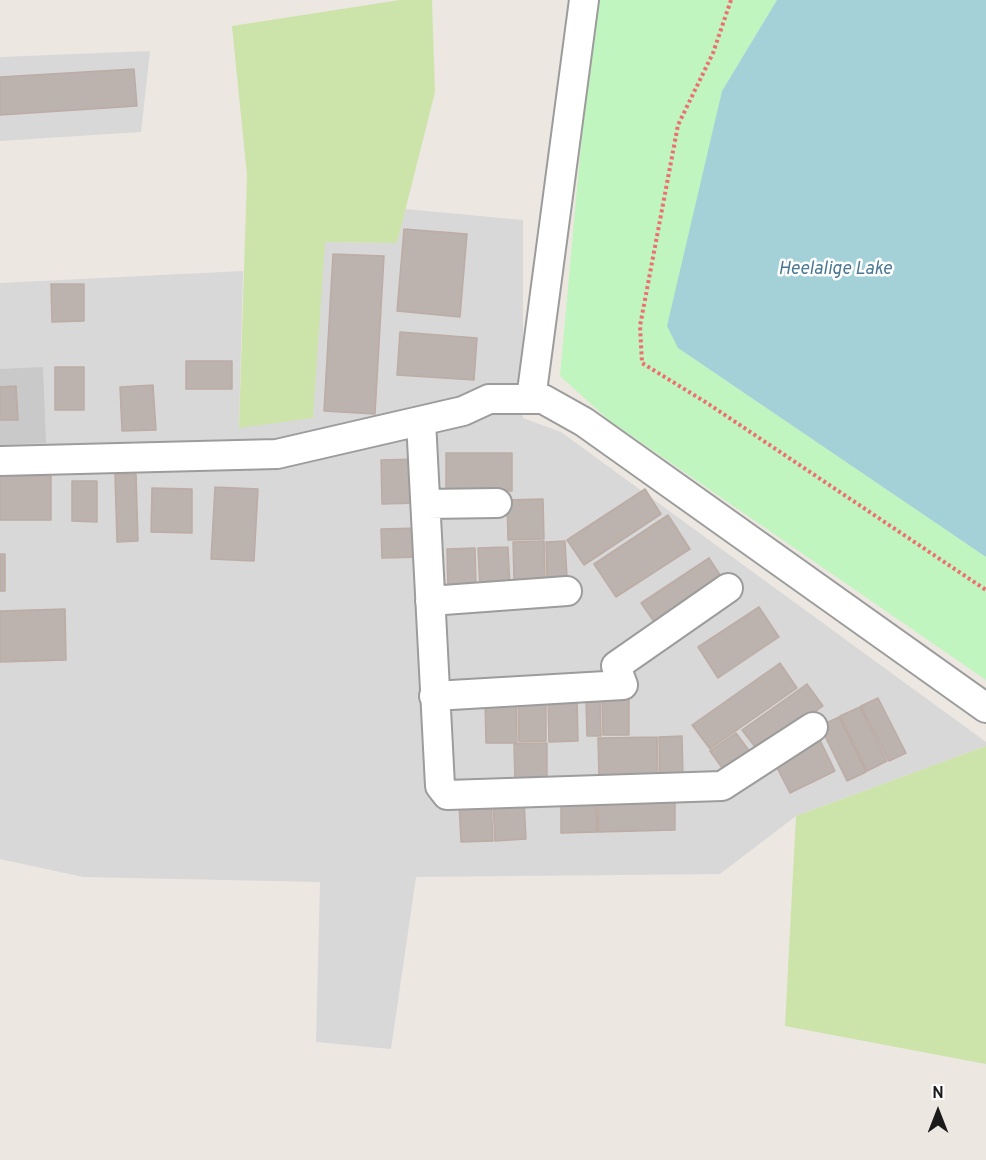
<!DOCTYPE html>
<html>
<head>
<meta charset="utf-8">
<style>
  body { margin:0 }
  #map { position:relative; width:986px; height:1160px; overflow:hidden; background:#ece7e1; font-family:Overpass,sans-serif }
  canvas { display:block }
  .north { position:absolute; left:908px; top:1082px; width:60px; height:60px; -webkit-text-stroke:4px #fff; paint-order:stroke; rotate:0deg; font-size:16px; font-weight:700; line-height:24px; text-align:center; color:#1b1b1b }
  .north::after { content:''; display:block; margin:auto; width:21px; height:27px; background:#1b1b1b; clip-path:polygon(50% 0,100% 100%,50% 72%,0 100%) }
</style>
</head>
<body>
<div id="map">
<canvas width="986" height="1160"></canvas>
<div class="north">N</div>
</div>
<script>
const g = document.querySelector('canvas').getContext('2d');
g.lineJoin = 'round';
function fillPath(path, color) {
  g.fillStyle = color;
  g.fill(path, 'evenodd');
}
function poly(rows) {
  const path = new Path2D();
  for (const r of rows) {
    path.moveTo(r[0], r[1]);
    for (let i = 2; i < r.length; i += 2) path.lineTo(r[i], r[i + 1]);
  }
  return path;
}
function strokePath(path, color, width, dash) {
  g.strokeStyle = color;
  g.lineWidth = width;
  g.lineCap = dash ? 'butt' : 'round';
  g.setLineDash(dash || []);
  g.stroke(path);
}
function write(font, color, halo, rows, align = 'center') {
  g.font = font + ' Overpass,sans-serif';
  g.lineWidth = 5;
  g.setLineDash([]);
  g.textBaseline = 'middle';
  g.strokeStyle = halo;
  g.fillStyle = color;
  for (const [text, x, y, turn = 0] of rows) {
    g.save();
    g.translate(x, y);
    g.rotate((+turn || 0) * Math.PI / 180);
    g.textAlign = isNaN(turn) ? turn : align;
    if (halo) g.strokeText(text, 0, 0);
    g.fillText(text, 0, 0);
    g.restore();
  }
}
const residential = poly([
  [150,51,141,132,0,141,0,57],
  [405,209,523,220,523,418,561,432,986,742,986,746,796,816,720,874,416,877,391,1049,316,1042,320,882,83,877,0,859,0,283,243,271,239,427,313,418,324,242,397,243]
]);
const religious = poly([
  [43,367,46,443,0,445,0,369]
]);
const grass = poly([
  [400,0,432,0,435,92,397,243,325,242,313,418,239,428,247,175,232,26],
  [986,746,986,1064,785,1026,796,816]
]);
const park = poly([
  [599,0,777,0,722,91,678,348,986,557,986,680,610,421,560,376,585,100]
]);
const water = poly([
  [777,0,986,0,986,557,678,348,667,326,722,91]
]);
const building = poly([
  [134,69,137,106,0,115,0,77,134,69],
  [404,229,467,234,460,317,397,311,404,229],
  [333,254,384,256,375,414,324,411,333,254],
  [51,284,84,284,84,321,52,322,51,284],
  [400,332,477,338,474,380,397,375,400,332],
  [186,361,232,361,232,389,186,389,186,361],
  [55,367,84,367,84,410,55,410,55,367],
  [153,385,156,430,122,431,120,387,153,385],
  [16,386,18,420,0,420,0,387,16,386],
  [446,453,512,453,512,491,446,491,446,453],
  [419,459,420,503,382,504,381,460,419,459],
  [115,474,136,474,138,541,117,542,115,474],
  [0,476,51,476,51,520,0,520,0,476],
  [72,481,97,481,97,522,72,521,72,481],
  [215,487,258,489,254,561,211,559,215,487],
  [152,488,192,489,192,533,151,532,152,488],
  [645,489,661,514,584,565,567,540,645,489],
  [543,499,544,539,508,540,507,500,543,499],
  [668,515,690,549,616,597,594,564,668,515],
  [420,528,421,557,382,558,381,529,420,528],
  [544,541,545,578,514,579,513,542,544,541],
  [565,541,567,577,547,578,546,542,565,541],
  [508,547,510,588,480,589,478,548,508,547],
  [475,548,476,589,448,590,447,549,475,548],
  [0,554,5,554,5,591,0,591,0,554],
  [709,558,726,584,659,629,641,603,709,558],
  [759,607,779,637,718,678,698,647,759,607],
  [65,609,66,660,0,662,0,611,65,609],
  [780,663,797,688,710,749,692,725,780,663],
  [807,684,823,706,759,752,742,730,807,684],
  [548,698,577,698,578,741,549,742,548,698],
  [878,698,906,753,889,761,861,706,878,698],
  [602,700,629,700,629,735,603,735,602,700],
  [485,701,516,701,517,743,486,743,485,701],
  [518,701,546,701,546,741,519,742,518,701],
  [586,701,600,701,601,736,587,736,586,701],
  [860,707,887,761,867,771,840,716,860,707],
  [839,717,866,772,847,781,820,726,839,717],
  [736,733,751,753,725,772,710,751,736,733],
  [682,736,683,777,660,778,659,737,682,736],
  [657,737,658,776,599,778,598,738,657,737],
  [820,740,835,771,790,793,774,762,820,740],
  [547,743,547,782,515,782,514,744,547,743],
  [524,800,526,839,495,841,493,802,524,800],
  [675,800,675,830,598,832,598,801,675,800],
  [596,801,597,832,561,833,561,802,596,801],
  [491,802,493,841,461,842,459,803,491,802]
]);
const path = poly([
  [731,0,713,53,678,125,640,326,642,363,707,403,986,590]
]);
const minor = poly([
  [531,399,584,0],
  [421,421,440,786,447,795,722,786,813,727],
  [0,461,277,454,463,411,489,399,543,399,584,422,986,708],
  [426,504,497,503],
  [430,601,567,591],
  [434,696,623,685,616,666,728,588]
]);
const waterNames = [
  ["Heelalige Lake",835,270]
];
fillPath(residential, '#d9d8d8');
fillPath(religious, '#c9c9c9');
fillPath(grass, '#cce3a9');
fillPath(park, '#c0f5bf');
fillPath(water, '#a4d1d7');
fillPath(building, '#bcb2ae');
strokePath(building, '#bcaca4', 1.5);
strokePath(minor, '#9c9c9c', 32);
strokePath(path, '#ef6e6f', 4, [3, 3]);
strokePath(minor, '#fff', 28);
write('italic 18px', '#497794', '#fff', waterNames);
</script>
</body>
</html>
